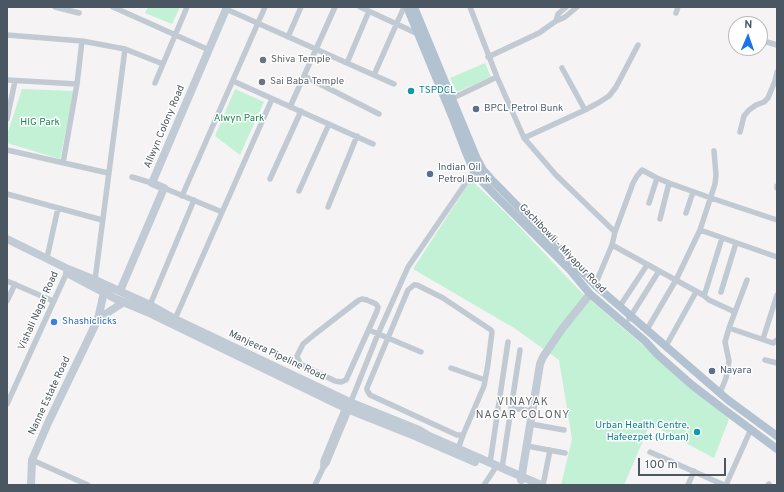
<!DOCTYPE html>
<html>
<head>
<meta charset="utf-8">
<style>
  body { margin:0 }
  #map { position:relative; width:784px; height:492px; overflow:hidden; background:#f5f3f3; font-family:Overpass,sans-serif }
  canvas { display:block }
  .frame { position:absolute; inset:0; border:8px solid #4a5661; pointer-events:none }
  .north { position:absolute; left:728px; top:16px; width:40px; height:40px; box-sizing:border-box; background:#fff; border:1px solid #b7bbc0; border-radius:50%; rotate:2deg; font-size:11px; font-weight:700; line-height:16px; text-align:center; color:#4a5661 }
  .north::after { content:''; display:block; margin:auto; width:14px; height:18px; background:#1a73e8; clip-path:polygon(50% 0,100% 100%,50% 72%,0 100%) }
  .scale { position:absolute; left:638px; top:458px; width:88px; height:18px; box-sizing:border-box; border:2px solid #4a5661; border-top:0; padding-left:5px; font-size:12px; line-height:14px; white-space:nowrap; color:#4a5661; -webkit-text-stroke:3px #fff; paint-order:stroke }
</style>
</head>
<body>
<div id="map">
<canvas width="784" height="492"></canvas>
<div class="frame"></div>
<div class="north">N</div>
<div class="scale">100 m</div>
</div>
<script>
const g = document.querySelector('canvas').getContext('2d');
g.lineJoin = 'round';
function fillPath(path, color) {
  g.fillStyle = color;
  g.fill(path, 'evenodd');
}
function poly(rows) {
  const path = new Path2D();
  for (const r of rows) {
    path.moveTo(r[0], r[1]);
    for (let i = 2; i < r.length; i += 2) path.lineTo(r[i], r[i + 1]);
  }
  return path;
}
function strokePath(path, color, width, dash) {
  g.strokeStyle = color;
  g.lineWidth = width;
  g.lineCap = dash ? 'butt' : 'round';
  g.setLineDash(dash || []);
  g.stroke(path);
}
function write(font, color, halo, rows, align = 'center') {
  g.font = font + ' Overpass,sans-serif';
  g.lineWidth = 3;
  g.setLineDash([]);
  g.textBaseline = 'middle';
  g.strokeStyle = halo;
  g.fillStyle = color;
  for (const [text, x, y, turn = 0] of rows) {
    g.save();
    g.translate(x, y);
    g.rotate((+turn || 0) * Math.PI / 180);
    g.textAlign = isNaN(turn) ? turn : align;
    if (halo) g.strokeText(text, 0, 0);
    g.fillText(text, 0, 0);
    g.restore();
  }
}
const green = poly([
  [148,7,180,7,172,24,145,13],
  [485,63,491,77,457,92,450,78],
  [22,89,74,91,60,159,7,143,7,135],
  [235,89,264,102,240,155,215,136],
  [471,180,508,215,581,292,729,419,714,458,650,424,624,485,561,485,572,439,559,360,514,328,413,269]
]);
const street = poly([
  [55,7,79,13],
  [113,7,209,50],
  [360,7,418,34],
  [470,7,497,77,524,138,556,175,615,232],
  [226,9,394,84],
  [676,13,678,7],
  [556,21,558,14,566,7],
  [7,35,82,41,125,49,163,64],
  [288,37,301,7],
  [760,40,777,45],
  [488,57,539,33,556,21,565,17,577,7],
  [347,63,369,11],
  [562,68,585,110],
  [374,75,404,7],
  [304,76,379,114],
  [7,80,77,84],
  [233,81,373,144],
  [155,83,187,7],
  [453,98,497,77],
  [290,107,335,7],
  [7,119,15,81],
  [740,132,744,116,749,110,756,105,764,102,768,98,775,81,777,72],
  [524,138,585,110,598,103,609,96,616,87,638,45],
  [7,150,108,173],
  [63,163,77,84,82,41],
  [132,177,152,183],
  [270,179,301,111],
  [777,186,777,188],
  [164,188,222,212],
  [299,191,329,124],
  [7,194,102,220],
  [182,196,265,7],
  [649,203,657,178],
  [328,207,357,136],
  [686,213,693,192],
  [660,219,669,183],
  [700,230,777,257],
  [612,245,703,295,705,293,722,238],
  [47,258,58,208],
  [95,280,125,49],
  [7,281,53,301],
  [414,285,417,285,443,298,491,330,492,332,488,364,484,386,463,435,457,435,370,395,367,390,367,388,408,290,414,285],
  [595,285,612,245,615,232,633,183,637,176,642,170,657,178,669,183,711,198,777,220],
  [721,292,736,243],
  [703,295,709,300,735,312],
  [362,299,367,300,376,304,378,307,377,311,346,380,341,382,335,381,300,364,297,356,303,344,315,334,359,300,362,299],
  [7,301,15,284],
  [150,305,194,200],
  [620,306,647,265],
  [175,319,272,99],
  [629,319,659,271],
  [729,328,773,343,777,340],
  [646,329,649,326,676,280,700,230,715,184,716,175,714,151],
  [369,330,421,352],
  [763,339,777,295],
  [666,346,696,292],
  [765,360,777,363],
  [451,368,485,380],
  [720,393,726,378,729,361,725,342,729,328,747,280],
  [7,404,68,270],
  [511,408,533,411],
  [531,424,564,430],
  [527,446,565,453],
  [458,449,463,435],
  [650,452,724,485],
  [32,460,88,485],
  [490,463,508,342],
  [323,468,323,461,346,405],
  [502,468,520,350],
  [315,485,323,468,327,463,352,403,352,399,378,334,408,267,474,171],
  [484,485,494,470],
  [543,485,550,450],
  [688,485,694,471],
  [726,485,751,429],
  [768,485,769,484]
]);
const secondary = poly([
  [7,239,68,269,95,280,150,305,175,319,352,403,419,430,429,436,541,485],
  [67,273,116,299,147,312,347,409,415,436,475,462],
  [120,291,164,188,152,183,227,7],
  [98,319,124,302],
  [521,480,540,364,543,357,562,329,590,294],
  [31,485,32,460,48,423,98,319,104,292]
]);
const primary = poly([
  [407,7,454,121,467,155,474,171,478,177,496,196,570,270,590,294,645,341,658,355,692,385,722,408,777,449],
  [414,7,477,159,483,170,491,179,595,285,728,400,777,436]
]);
const markers = [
  [263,60,4,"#6b7280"],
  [262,82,4,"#6b7280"],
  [411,91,4,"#0f9aa8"],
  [476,109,4,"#5c6f8a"],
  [430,174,4,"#5c6f8a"],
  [54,322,4,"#3f7fe0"],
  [712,371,4,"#5c6f8a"],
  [697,432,4,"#0f9aa8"]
];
const worshipNames = [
  ["Shiva Temple",271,60],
  ["Sai Baba Temple",270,82]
];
const cultureNames = [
  ["TSPDCL",419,91],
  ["Urban Health Centre,",689,426,"right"],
  ["Hafeezpet (Urban)",689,438,"right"]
];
const serviceNames = [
  ["BPCL Petrol Bunk",484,109],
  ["Indian Oil",438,168],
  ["Petrol Bunk",438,180],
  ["Nayara",720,371]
];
const parkNames = [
  ["Alwyn Park",239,119],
  ["HIG Park",40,123]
];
const streetNames = [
  ["Allwyn Colony Road",165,127,-67],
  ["Gachibowli - Miyapur Road",562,249,46],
  ["Vishali Nagar Road",39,311,-66],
  ["Manjeera Pipeline Road",277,356,25],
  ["Nanne Estate Road",50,396,-65]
];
const shopNames = [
  ["Shashiclicks",62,322]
];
const neighbourhoodNames = [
  ["VINAYAK",523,403],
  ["NAGAR COLONY",523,416]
];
fillPath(green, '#c3f1d5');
strokePath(street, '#c1cad2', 5.5);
strokePath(secondary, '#c1cbd6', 8);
strokePath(primary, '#b3c2d1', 8);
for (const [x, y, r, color] of markers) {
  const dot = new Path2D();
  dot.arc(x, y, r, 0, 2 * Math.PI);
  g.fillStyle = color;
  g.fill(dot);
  strokePath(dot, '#fff', 1.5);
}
write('10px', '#5b616d', '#fff', worshipNames, 'left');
write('10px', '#0d838f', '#fff', cultureNames, 'left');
write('10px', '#4e5e75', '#fff', serviceNames, 'left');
write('10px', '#17864f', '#fff', parkNames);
write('10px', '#4a5661', '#fff', streetNames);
write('10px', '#366cbe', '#fff', shopNames, 'left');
g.letterSpacing = '1px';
write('11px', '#5f6368', '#fff', neighbourhoodNames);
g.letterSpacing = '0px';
</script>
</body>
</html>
